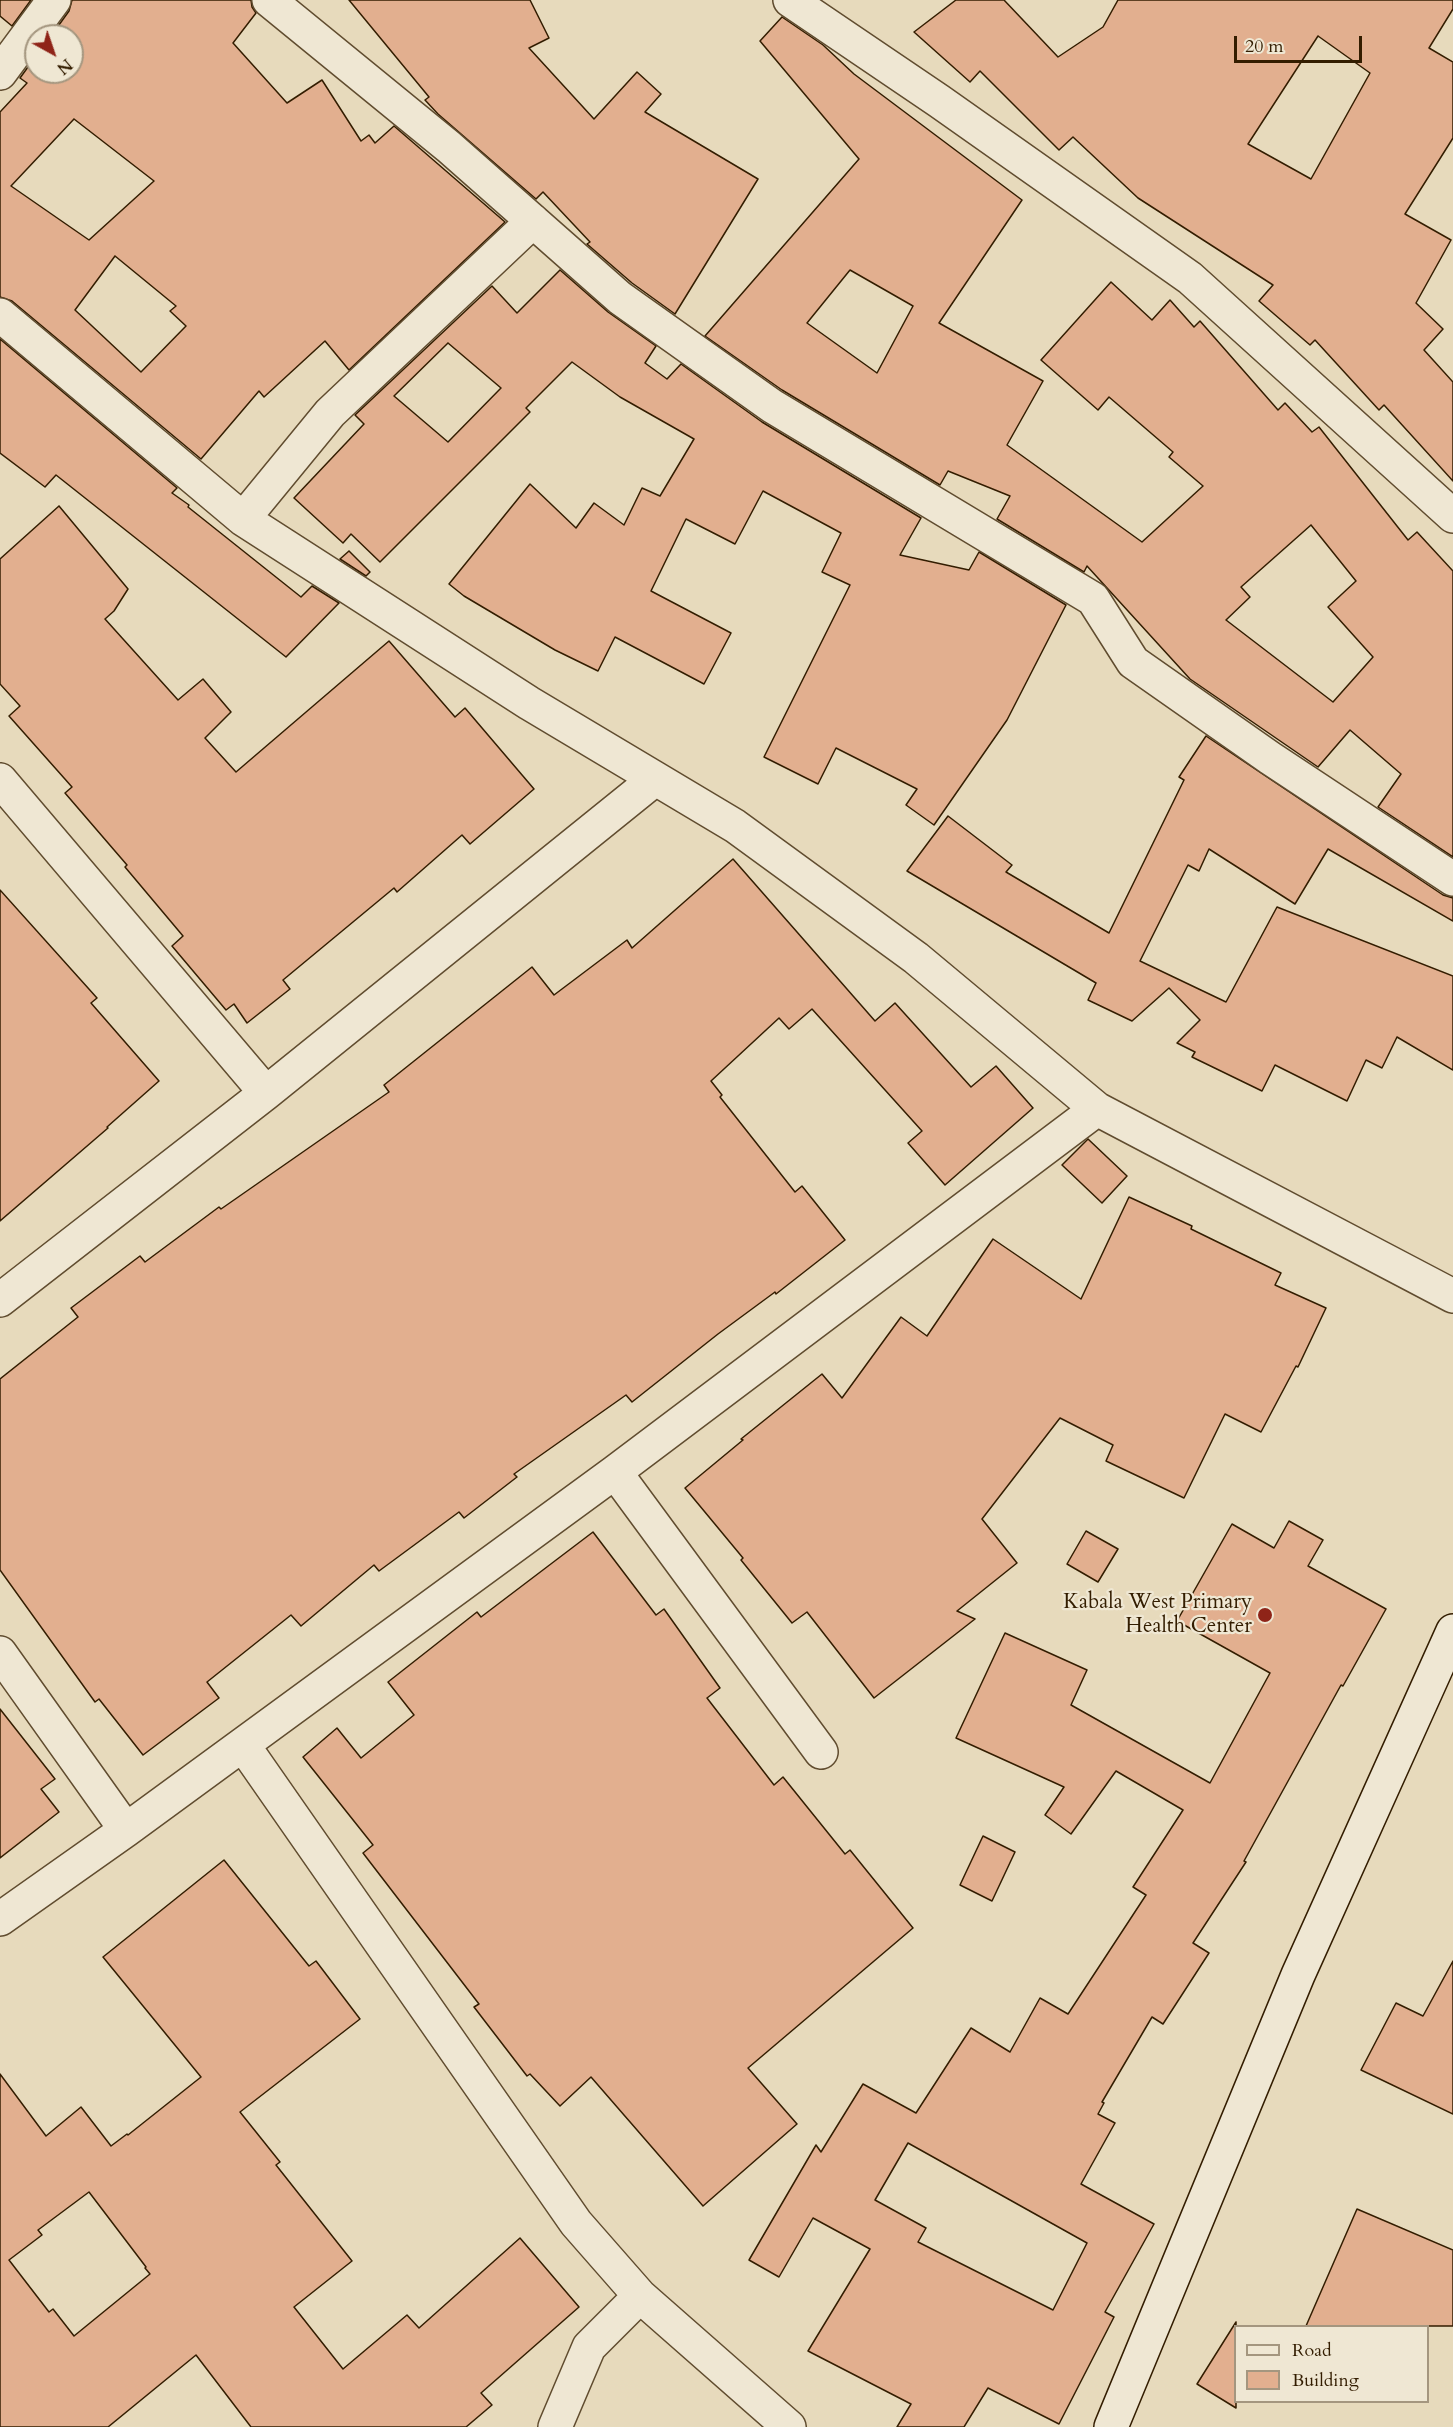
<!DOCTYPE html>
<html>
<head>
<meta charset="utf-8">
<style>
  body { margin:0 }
  #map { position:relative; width:1453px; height:2427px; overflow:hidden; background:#e7dabc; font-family:Cardo,serif }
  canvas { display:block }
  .legend { position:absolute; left:1234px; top:2325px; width:195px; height:78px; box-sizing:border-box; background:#efe7d3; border:2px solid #a4967f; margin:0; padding:8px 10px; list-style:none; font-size:18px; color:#331d00 }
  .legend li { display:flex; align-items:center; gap:12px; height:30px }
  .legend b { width:30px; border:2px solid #a4967f }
  .north { position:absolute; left:24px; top:24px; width:60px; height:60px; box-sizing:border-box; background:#efe7d3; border:2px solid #a4967f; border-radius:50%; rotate:140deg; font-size:16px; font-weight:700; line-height:24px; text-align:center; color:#331d00 }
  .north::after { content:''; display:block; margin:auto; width:21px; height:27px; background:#8f2418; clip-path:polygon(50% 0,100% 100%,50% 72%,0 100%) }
  .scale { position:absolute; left:1234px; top:36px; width:128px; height:27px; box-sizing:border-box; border:3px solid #331d00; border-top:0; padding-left:8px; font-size:18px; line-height:21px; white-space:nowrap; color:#331d00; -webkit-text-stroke:4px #efe7d3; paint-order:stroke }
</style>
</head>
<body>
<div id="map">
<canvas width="1453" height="2427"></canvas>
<ul class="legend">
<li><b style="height:8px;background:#efe7d3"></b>Road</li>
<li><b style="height:16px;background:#e2af8f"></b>Building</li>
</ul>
<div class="north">N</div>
<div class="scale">20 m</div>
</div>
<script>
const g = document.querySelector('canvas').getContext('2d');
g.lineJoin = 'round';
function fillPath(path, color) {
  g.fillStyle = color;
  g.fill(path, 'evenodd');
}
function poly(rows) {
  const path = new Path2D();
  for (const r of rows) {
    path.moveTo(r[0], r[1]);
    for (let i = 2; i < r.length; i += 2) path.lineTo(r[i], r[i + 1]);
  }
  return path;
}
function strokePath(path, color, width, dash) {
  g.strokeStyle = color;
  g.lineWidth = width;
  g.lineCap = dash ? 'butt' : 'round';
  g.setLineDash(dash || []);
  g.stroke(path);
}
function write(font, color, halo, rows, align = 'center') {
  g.font = font + ' Cardo,serif';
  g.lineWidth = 4.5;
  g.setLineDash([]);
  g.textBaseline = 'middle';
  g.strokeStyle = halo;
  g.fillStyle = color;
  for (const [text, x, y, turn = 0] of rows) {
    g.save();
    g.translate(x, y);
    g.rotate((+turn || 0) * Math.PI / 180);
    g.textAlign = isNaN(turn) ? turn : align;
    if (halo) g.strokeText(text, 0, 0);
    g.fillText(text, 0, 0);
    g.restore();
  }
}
const building = poly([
  [0,0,31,0,12,26,0,16,0,0],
  [72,0,251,0,252,7,256,13,233,43,287,103,322,80,361,141,369,135,375,143,394,126,505,222,349,370,325,341,264,397,259,391,201,459,12,301,0,297,0,112,27,83,20,78,36,56,36,72,72,72,72,36,51,36,69,11,72,0],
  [74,119,154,181,89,240,11,186,74,119],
  [115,256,176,306,170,311,186,326,141,372,75,310,115,256],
  [349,0,530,0,549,38,529,48,594,119,637,72,661,94,645,112,758,179,675,314,632,283,587,244,590,242,543,192,536,199,438,114,425,100,429,97,349,0],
  [956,0,1004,0,1058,57,1103,27,1118,0,1453,0,1453,9,1429,48,1453,62,1453,138,1405,214,1451,240,1416,303,1443,329,1424,350,1453,382,1453,481,1384,405,1379,410,1315,340,1310,345,1259,301,1273,285,1138,198,1073,137,1059,150,980,71,970,82,914,32,956,0],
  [1318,36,1370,73,1311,179,1248,144,1318,36],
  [782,17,823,45,854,74,1022,200,939,323,1043,381,1007,445,1142,542,1203,486,1169,457,1173,452,1109,397,1098,410,1041,360,1111,282,1152,320,1170,300,1194,327,1200,321,1278,410,1285,403,1312,432,1319,427,1408,540,1417,532,1453,571,1453,857,1378,807,1401,774,1350,730,1318,767,1190,679,1087,566,1084,572,997,519,1010,496,948,471,940,485,782,390,705,336,859,159,760,41,782,17],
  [850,270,913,306,877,373,807,323,850,270],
  [1311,525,1356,581,1328,607,1373,657,1333,702,1226,620,1250,597,1241,587,1311,525],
  [560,270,608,312,656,346,645,363,667,379,681,364,762,422,921,518,900,555,969,570,979,552,1066,605,1007,720,934,825,906,805,917,789,836,748,818,784,764,757,850,585,822,572,841,533,763,491,735,544,686,519,651,591,731,633,704,684,615,637,598,671,555,650,464,596,449,584,530,484,576,528,594,503,624,525,642,488,660,496,694,439,620,397,572,362,526,408,530,412,380,562,351,534,343,543,294,498,364,424,355,415,492,286,517,313,560,270],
  [448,343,501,388,448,442,394,396,448,343],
  [0,339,177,488,172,493,189,505,188,507,301,597,312,586,339,603,286,657,56,475,45,487,0,453,0,339],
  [59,506,128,589,114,611,105,619,178,700,203,679,231,712,205,738,236,772,389,641,455,717,465,708,534,789,470,844,462,835,397,892,394,888,283,980,290,989,247,1023,234,1004,226,1010,172,946,183,936,125,867,127,865,65,793,72,787,9,716,20,706,0,684,0,559,59,506],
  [349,551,370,572,366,576,340,559,349,551],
  [1206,736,1443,895,1453,898,1453,921,1328,849,1295,904,1209,849,1199,871,1188,865,1140,961,1226,1002,1277,907,1453,976,1453,1070,1397,1037,1382,1068,1366,1060,1347,1101,1275,1065,1262,1091,1192,1057,1195,1052,1177,1043,1200,1020,1169,988,1132,1021,1088,1000,1096,983,907,871,948,816,1012,865,1006,872,1109,933,1184,780,1179,777,1206,736],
  [733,859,875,1021,895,1003,971,1087,996,1066,1033,1108,945,1185,908,1143,922,1131,812,1009,789,1029,779,1018,711,1081,722,1095,720,1097,795,1192,802,1186,845,1240,776,1294,775,1292,718,1334,632,1402,626,1395,514,1474,517,1477,464,1518,459,1512,379,1571,374,1565,301,1626,291,1615,207,1682,219,1698,143,1755,99,1699,95,1702,0,1570,0,1379,78,1317,71,1308,140,1256,145,1262,219,1207,221,1209,389,1092,384,1085,532,967,554,995,627,940,632,948,733,859],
  [0,890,97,998,91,1003,159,1081,107,1127,108,1128,0,1221,0,890],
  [1088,1139,1127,1176,1102,1203,1062,1165,1088,1139],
  [1129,1197,1192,1226,1191,1229,1281,1273,1275,1285,1326,1308,1298,1367,1296,1366,1261,1432,1225,1414,1184,1498,1106,1461,1113,1445,1060,1418,982,1519,1017,1563,957,1611,975,1619,874,1698,807,1612,792,1623,741,1560,743,1558,685,1488,743,1440,741,1439,822,1374,842,1398,901,1317,927,1336,993,1239,1081,1299,1129,1197],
  [1289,1521,1323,1540,1308,1566,1386,1609,1343,1686,1341,1685,1244,1861,1246,1862,1193,1943,1209,1953,1163,2024,1152,2017,1102,2102,1104,2103,1098,2114,1115,2123,1081,2184,1154,2224,1105,2312,1114,2317,1059,2424,988,2388,964,2427,897,2427,911,2404,808,2351,870,2249,813,2218,779,2277,749,2260,816,2145,821,2152,863,2084,916,2113,971,2028,1010,2052,1040,1998,1068,2014,1146,1895,1133,1887,1183,1810,1116,1771,1071,1834,1045,1815,1064,1787,956,1738,1005,1633,1087,1670,1071,1705,1210,1783,1270,1673,1177,1621,1232,1524,1274,1548,1289,1521],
  [908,2143,1087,2243,1053,2310,918,2242,926,2228,875,2200,908,2143],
  [1086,1531,1118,1549,1098,1582,1067,1564,1086,1531],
  [593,1532,656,1615,664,1609,720,1688,707,1698,774,1785,783,1777,845,1854,850,1850,913,1928,748,2068,797,2124,703,2206,591,2077,560,2106,530,2074,527,2076,474,2007,479,2004,363,1853,373,1845,303,1757,337,1728,361,1758,414,1715,388,1682,477,1612,481,1617,593,1532],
  [0,1709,55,1779,41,1789,59,1812,0,1858,0,1709],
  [983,1836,1015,1852,992,1901,960,1885,983,1836],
  [224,1860,309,1966,316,1961,360,2019,240,2112,280,2162,276,2165,352,2261,294,2307,343,2369,407,2315,419,2328,520,2238,579,2307,481,2393,492,2405,466,2427,251,2427,196,2355,108,2427,0,2427,0,2074,46,2136,81,2107,111,2146,127,2134,128,2135,201,2077,103,1957,224,1860],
  [89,2192,146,2267,145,2268,150,2274,74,2336,53,2309,49,2312,9,2260,42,2235,38,2230,89,2192],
  [1453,1961,1453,2114,1361,2070,1396,2003,1423,2016,1453,1961],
  [1357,2209,1453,2250,1453,2326,1306,2326,1357,2209],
  [1236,2322,1236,2408,1197,2384,1236,2322]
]);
const street = poly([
  [269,0,449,147,620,298,772,406,1093,599,1133,662,1270,758,1453,879],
  [790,0,939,101,1190,278,1453,516],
  [0,73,54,0],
  [0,315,243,519,529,703,735,826,916,958,1097,1109,1453,1296],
  [243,519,330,413,533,221],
  [0,780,266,1093],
  [0,1300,266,1093,655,779],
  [615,1472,821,1752],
  [0,1653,126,1830],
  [243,1745,576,2223,640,2296,789,2427],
  [0,1919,126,1830,615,1472,1097,1109],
  [555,2427,589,2347,640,2296]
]);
const secondary = poly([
  [1111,2427,1298,1975,1453,1631]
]);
const markers = [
  [1265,1615,8,"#8f2418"]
];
const poiNames = [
  ["Kabala West Primary",1252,1603],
  ["Health Center",1252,1627]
];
fillPath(building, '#e2af8f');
strokePath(building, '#331d00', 1.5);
strokePath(street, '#604c2f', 36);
strokePath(secondary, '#331d00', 36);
strokePath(street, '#efe7d3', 33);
strokePath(secondary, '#efe7d3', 33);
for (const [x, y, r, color] of markers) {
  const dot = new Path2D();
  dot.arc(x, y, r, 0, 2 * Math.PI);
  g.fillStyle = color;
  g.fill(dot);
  strokePath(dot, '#efe7d3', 2);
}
write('21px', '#331d00', '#efe7d3', poiNames, 'right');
</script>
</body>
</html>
